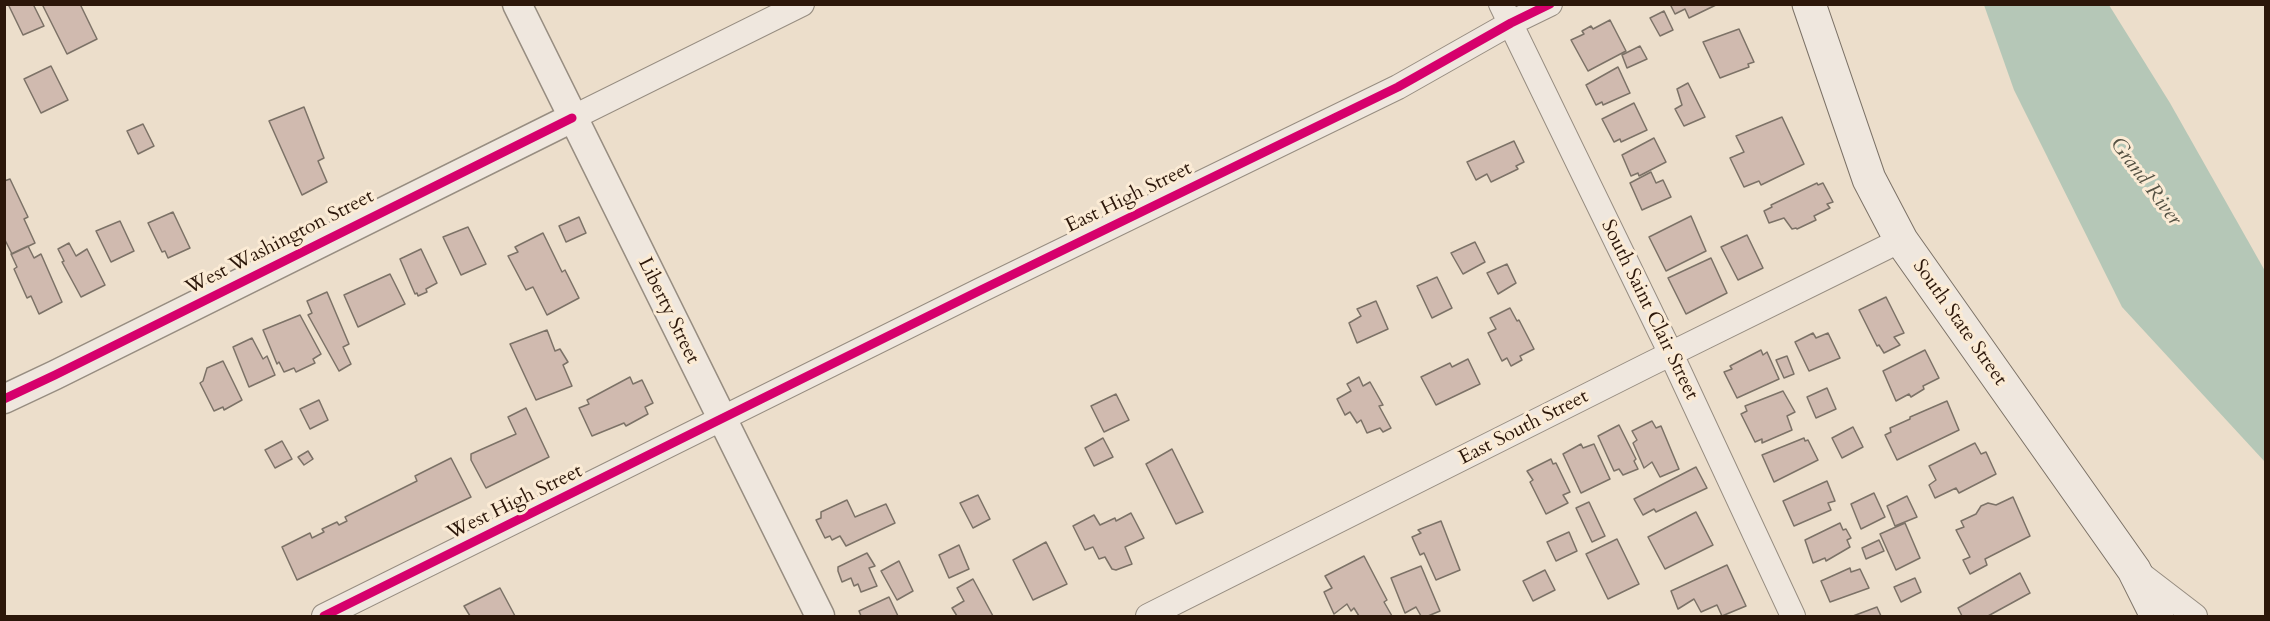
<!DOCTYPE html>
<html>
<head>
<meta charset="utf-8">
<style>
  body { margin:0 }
  #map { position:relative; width:2270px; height:621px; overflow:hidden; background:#ecdecb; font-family:Cardo,serif }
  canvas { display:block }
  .frame { position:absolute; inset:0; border:6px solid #2c170a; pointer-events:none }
</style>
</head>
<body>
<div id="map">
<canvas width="2270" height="621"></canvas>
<div class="frame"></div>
</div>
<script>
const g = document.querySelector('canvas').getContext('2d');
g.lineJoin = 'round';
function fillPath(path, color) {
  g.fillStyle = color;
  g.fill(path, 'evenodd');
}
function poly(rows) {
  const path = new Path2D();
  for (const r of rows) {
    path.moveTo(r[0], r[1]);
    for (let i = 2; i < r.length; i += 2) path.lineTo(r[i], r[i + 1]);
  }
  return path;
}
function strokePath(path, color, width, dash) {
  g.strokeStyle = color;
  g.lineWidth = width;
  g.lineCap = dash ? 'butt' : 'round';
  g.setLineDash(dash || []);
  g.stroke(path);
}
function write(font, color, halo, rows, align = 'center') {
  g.font = font + ' Cardo,serif';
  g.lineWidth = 6;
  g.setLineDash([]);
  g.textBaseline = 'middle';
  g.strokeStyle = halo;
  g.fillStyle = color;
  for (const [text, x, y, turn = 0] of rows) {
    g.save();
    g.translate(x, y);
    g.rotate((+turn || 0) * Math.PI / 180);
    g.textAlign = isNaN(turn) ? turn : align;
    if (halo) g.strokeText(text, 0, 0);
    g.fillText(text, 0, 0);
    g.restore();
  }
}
const water = poly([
  [1984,5,2109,5,2170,103,2265,271,2265,462,2122,307,2014,90]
]);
const building = poly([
  [8,4,33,4,44,26,23,35,8,4],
  [42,4,80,4,97,39,67,54,42,4],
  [1670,4,1718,4,1689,18,1685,9,1675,14,1670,4],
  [1664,11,1673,30,1660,36,1650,18,1664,11],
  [1610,20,1626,51,1588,71,1571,40,1584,34,1582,31,1591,26,1593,29,1610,20],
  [1739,29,1754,62,1748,64,1749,67,1720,78,1703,42,1739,29],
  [1640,46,1647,59,1627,68,1622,55,1640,46],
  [51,66,68,100,41,113,24,79,51,66],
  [1618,67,1630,93,1603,105,1602,102,1596,105,1586,85,1618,67],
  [1688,83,1705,117,1684,126,1675,109,1682,105,1677,89,1688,83],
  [1634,103,1647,130,1621,142,1620,139,1614,142,1602,119,1634,103],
  [304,107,324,158,318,161,327,182,302,195,269,121,304,107],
  [1782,117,1804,164,1761,185,1759,181,1744,187,1730,158,1744,152,1736,136,1782,117],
  [143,124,154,146,138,154,127,131,143,124],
  [1654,138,1666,162,1639,176,1638,173,1631,176,1622,155,1654,138],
  [1514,141,1524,162,1516,166,1518,169,1491,182,1487,174,1476,180,1467,162,1514,141],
  [1651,172,1656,183,1663,180,1671,197,1642,210,1630,183,1651,172],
  [10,179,28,217,24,219,35,243,12,254,4,238,4,181,10,179],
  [1817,183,1818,185,1823,183,1833,202,1827,204,1830,208,1814,216,1816,220,1797,229,1796,228,1792,229,1784,218,1769,223,1764,211,1772,207,1771,205,1817,183],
  [173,212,190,248,168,258,165,251,162,252,148,223,173,212],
  [1691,216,1706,251,1666,271,1649,237,1691,216],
  [579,217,586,233,566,242,559,226,579,217],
  [120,221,134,251,111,262,96,231,120,221],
  [468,227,486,264,461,275,443,237,468,227],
  [543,233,562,272,565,270,579,298,547,315,533,287,526,290,508,256,518,252,515,247,543,233],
  [1747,235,1763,268,1738,280,1721,247,1747,235],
  [1475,242,1485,262,1463,274,1451,253,1475,242],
  [69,243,76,256,87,249,105,285,81,297,62,262,64,261,58,249,69,243],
  [28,246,34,258,41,254,62,302,39,314,31,296,27,298,14,269,17,267,11,254,28,246],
  [421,249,437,283,426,289,427,292,418,296,417,293,415,294,400,259,421,249],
  [1711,258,1727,293,1686,314,1668,278,1711,258],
  [1507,264,1516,283,1498,294,1487,273,1507,264],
  [390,274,405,304,358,327,344,295,390,274],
  [1437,277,1452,308,1432,318,1417,286,1437,277],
  [327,292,349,344,343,347,351,364,339,371,308,315,312,313,307,301,327,292],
  [1886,297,1904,333,1894,337,1900,345,1884,353,1879,345,1877,346,1859,310,1886,297],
  [1376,301,1388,329,1357,343,1349,323,1361,316,1357,309,1376,301],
  [1510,308,1517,321,1519,320,1534,349,1520,356,1522,360,1511,366,1507,358,1502,361,1488,333,1496,329,1490,318,1510,308],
  [300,315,321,354,313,359,315,363,296,372,294,368,284,372,279,362,277,364,263,330,300,315],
  [547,330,555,351,560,349,568,362,563,365,572,386,536,400,510,344,547,330],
  [1813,333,1816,338,1828,333,1840,358,1809,371,1795,342,1813,333],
  [252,338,263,359,267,356,275,375,249,387,233,347,252,338],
  [1761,350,1763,355,1767,352,1779,379,1737,398,1724,372,1732,369,1730,366,1761,350],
  [1925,350,1939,378,1923,386,1924,389,1911,397,1909,394,1896,401,1883,371,1925,350],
  [1787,356,1794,374,1784,378,1776,360,1787,356],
  [1468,359,1480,384,1436,405,1421,377,1450,363,1452,367,1468,359],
  [223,361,242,400,224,410,223,407,214,411,200,383,203,381,207,368,223,361],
  [630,377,633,384,642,380,653,403,645,407,648,414,626,426,624,423,592,436,579,408,589,404,587,400,630,377],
  [1359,377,1363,386,1370,382,1383,405,1379,406,1391,428,1383,432,1380,428,1367,433,1361,420,1357,423,1350,412,1345,415,1337,399,1351,391,1347,384,1359,377],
  [1827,388,1836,409,1816,418,1807,397,1827,388],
  [1783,391,1795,412,1787,416,1792,430,1762,443,1762,439,1755,442,1741,414,1747,411,1745,406,1783,391],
  [1116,394,1129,420,1104,432,1091,406,1116,394],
  [319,400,328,420,310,429,300,409,319,400],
  [1947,401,1959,430,1897,460,1885,435,1891,432,1890,428,1910,419,1910,417,1947,401],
  [526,408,549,457,486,488,471,460,471,454,516,434,508,417,526,408],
  [1652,421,1656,428,1661,426,1679,469,1660,477,1652,462,1644,468,1633,443,1637,440,1632,431,1652,421],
  [1619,425,1636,459,1634,461,1638,469,1623,475,1619,469,1614,471,1598,436,1619,425],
  [1853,427,1863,447,1842,458,1832,438,1853,427],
  [1103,438,1113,457,1094,466,1085,448,1103,438],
  [1804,438,1805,441,1808,440,1818,460,1774,482,1762,455,1804,438],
  [282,441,292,459,275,468,265,450,282,441],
  [1975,443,1981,454,1986,452,1996,474,1959,493,1956,488,1935,498,1929,485,1936,480,1929,466,1975,443],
  [1581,444,1583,448,1594,444,1610,479,1581,493,1563,454,1581,444],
  [1172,449,1203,512,1176,524,1146,464,1172,449],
  [308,451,313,459,304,465,298,457,308,451],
  [451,458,471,497,297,580,282,547,310,533,312,538,324,532,322,529,337,522,339,525,347,521,345,517,417,481,415,476,451,458],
  [1551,459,1553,464,1556,463,1570,492,1563,495,1568,503,1546,514,1530,482,1533,480,1527,471,1551,459],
  [1696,467,1707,488,1656,512,1654,509,1643,515,1634,499,1696,467],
  [1827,481,1835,501,1828,503,1831,510,1794,526,1783,501,1827,481],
  [1874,493,1885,517,1861,529,1851,504,1874,493],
  [978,495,990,519,973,528,960,503,978,495],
  [1907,496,1917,517,1895,526,1887,506,1907,496],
  [2013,497,2030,536,1985,559,1987,565,1970,574,1963,560,1970,557,1956,530,1964,527,1961,521,1976,514,1981,506,1988,503,1996,505,2013,497],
  [847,500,855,517,886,504,895,523,846,546,840,536,832,540,830,536,825,538,816,520,821,518,821,512,847,500],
  [1589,502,1605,536,1592,542,1576,508,1589,502],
  [1696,512,1713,545,1665,569,1648,537,1696,512],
  [1131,513,1144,538,1125,547,1132,564,1116,570,1112,569,1105,557,1099,559,1093,547,1085,550,1073,526,1094,515,1100,525,1115,518,1116,521,1131,513],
  [1441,521,1460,570,1436,580,1424,553,1420,555,1412,537,1421,533,1418,530,1441,521],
  [1840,523,1843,530,1846,529,1851,538,1847,540,1850,547,1826,561,1825,558,1813,563,1805,540,1840,523],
  [1905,523,1920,558,1896,570,1880,534,1905,523],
  [1569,532,1577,551,1556,561,1547,542,1569,532],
  [1617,539,1639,584,1608,599,1586,554,1617,539],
  [1879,540,1884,551,1866,559,1862,548,1879,540],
  [1046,542,1067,584,1033,600,1013,560,1046,542],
  [959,545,969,569,949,578,939,555,959,545],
  [867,553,875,566,869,568,877,586,861,592,858,584,854,586,851,578,842,582,838,571,838,567,867,553],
  [1364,556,1387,600,1384,602,1392,616,1359,616,1354,608,1351,611,1347,604,1334,614,1324,592,1332,588,1325,576,1364,556],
  [899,561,913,591,897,600,881,571,899,561],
  [1727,565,1746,606,1722,616,1717,605,1701,612,1694,599,1678,609,1671,591,1727,565],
  [1421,566,1440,611,1428,616,1421,616,1416,607,1405,613,1391,578,1421,566],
  [1850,568,1851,572,1860,569,1869,588,1830,602,1821,581,1850,568],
  [1545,570,1555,590,1533,601,1523,581,1545,570],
  [2020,573,2030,593,1988,616,1962,616,1958,608,2020,573],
  [1915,578,1921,592,1901,602,1894,587,1915,578],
  [973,579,993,616,957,616,952,608,964,601,957,588,973,579],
  [500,588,515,616,470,616,464,606,500,588],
  [889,597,898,616,861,616,859,611,889,597],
  [1877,607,1881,616,1853,616,1877,607]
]);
const minor = poly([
  [1501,4,1671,354,1793,616],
  [572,118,802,4],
  [2139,573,2195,616],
  [324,616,981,290,1398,87,1511,23,1550,4],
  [1148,616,1648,365,1901,240]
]);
const tertiary = poly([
  [517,4,820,616],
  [4,399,55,375,572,118]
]);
const secondary = poly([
  [1809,4,1869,179,1901,240,2134,570,2157,616]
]);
const cycleway = poly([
  [4,399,55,375,572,118],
  [324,616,981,290,1398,87,1511,23,1550,4]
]);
const streetNames = [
  ["East High Street",1129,198,-26],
  ["West Washington Street",280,243,-27],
  ["South Saint Clair Street",1649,310,64],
  ["Liberty Street",668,311,64],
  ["South State Street",1959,323,55],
  ["East South Street",1524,428,-27],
  ["West High Street",515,503,-26]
];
const waterNames = [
  ["Grand River",2145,182,53]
];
fillPath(water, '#b5c7b7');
fillPath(building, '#d0baaf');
strokePath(building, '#7c7267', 1.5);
strokePath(minor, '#978d81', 26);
strokePath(tertiary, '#978d81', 31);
strokePath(secondary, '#7c7267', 35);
strokePath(minor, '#efe7de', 24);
strokePath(tertiary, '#efe7de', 28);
strokePath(secondary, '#efe7de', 33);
strokePath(cycleway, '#d6006c', 9);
write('20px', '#2c170a', '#fbebd5', streetNames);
write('italic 21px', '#545143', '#fbebd5', waterNames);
</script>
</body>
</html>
